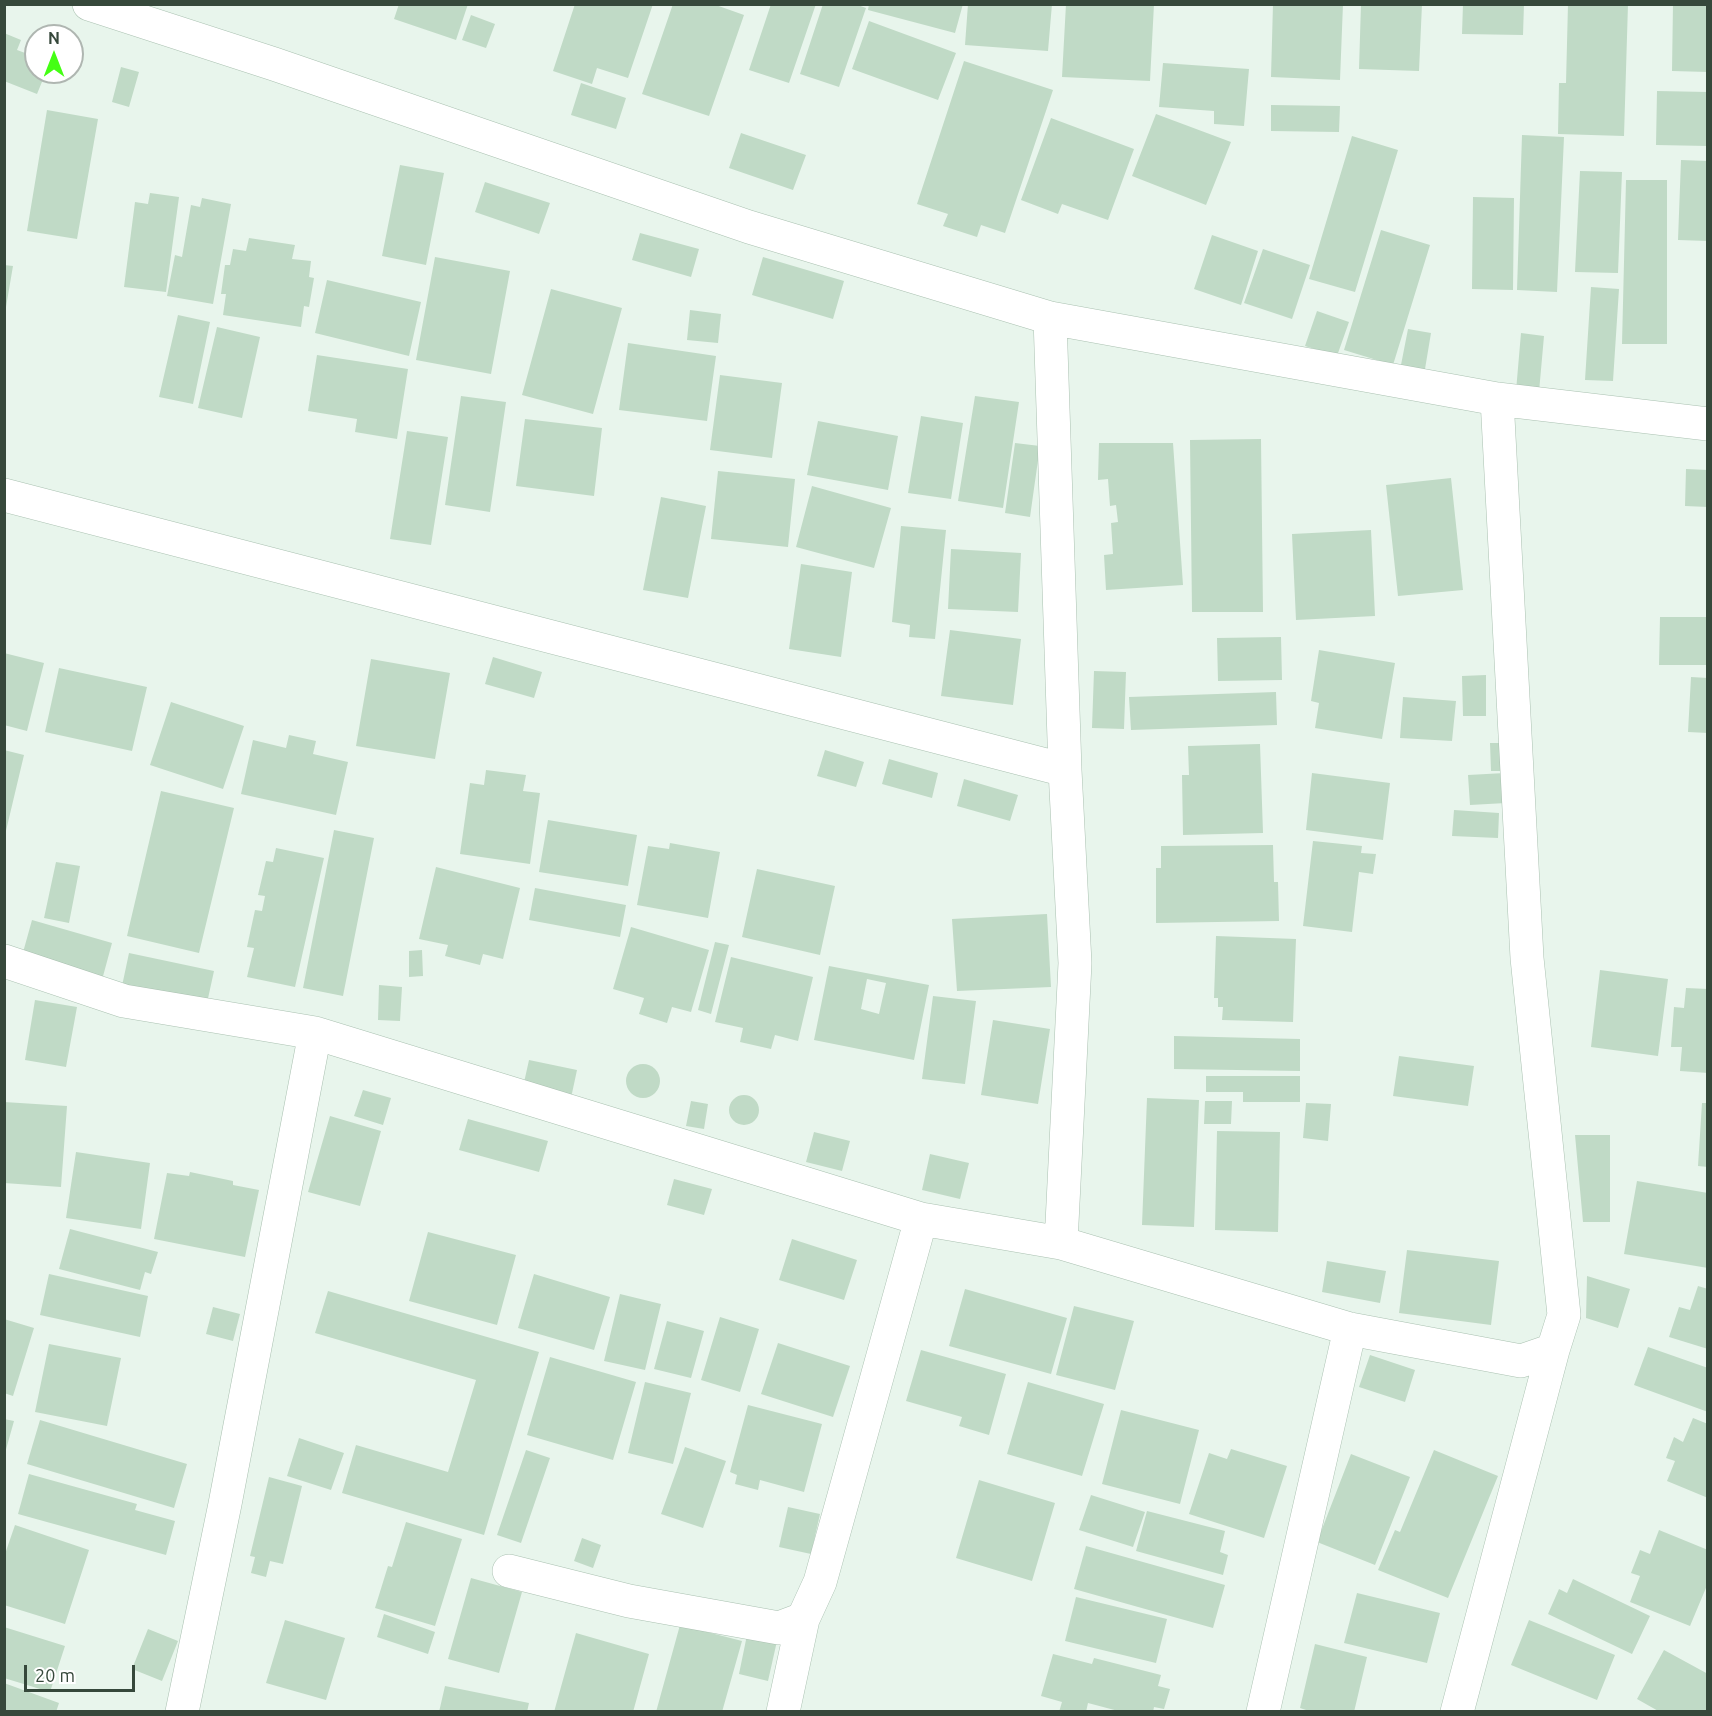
<!DOCTYPE html>
<html>
<head>
<meta charset="utf-8">
<style>
  body { margin:0 }
  #map { position:relative; width:1712px; height:1716px; overflow:hidden; background:#e8f5ec; font-family:Ubuntu,sans-serif }
  canvas { display:block }
  .frame { position:absolute; inset:0; border:6px solid #36483b; pointer-events:none }
  .north { position:absolute; left:24px; top:24px; width:60px; height:60px; box-sizing:border-box; background:#fff; border:2px solid #afb6b1; border-radius:50%; rotate:0deg; font-size:16px; font-weight:700; line-height:24px; text-align:center; color:#36483b }
  .north::after { content:''; display:block; margin:auto; width:21px; height:27px; background:#44ff14; clip-path:polygon(50% 0,100% 100%,50% 72%,0 100%) }
  .scale { position:absolute; left:24px; top:1665px; width:111px; height:27px; box-sizing:border-box; border:3px solid #36483b; border-top:0; padding-left:8px; font-size:18px; line-height:21px; white-space:nowrap; color:#36483b; -webkit-text-stroke:4px #fff; paint-order:stroke }
</style>
</head>
<body>
<div id="map">
<canvas width="1712" height="1716"></canvas>
<div class="frame"></div>
<div class="north">N</div>
<div class="scale">20 m</div>
</div>
<script>
const g = document.querySelector('canvas').getContext('2d');
g.lineJoin = 'round';
function fillPath(path, color) {
  g.fillStyle = color;
  g.fill(path, 'evenodd');
}
function poly(rows) {
  const path = new Path2D();
  for (const r of rows) {
    if (r.length === 3) {
      path.moveTo(r[0] + r[2], r[1]);
      path.arc(r[0], r[1], r[2], 0, 2 * Math.PI);
      continue;
    }
    path.moveTo(r[0], r[1]);
    for (let i = 2; i < r.length; i += 2) path.lineTo(r[i], r[i + 1]);
  }
  return path;
}
function strokePath(path, color, width, dash) {
  g.strokeStyle = color;
  g.lineWidth = width;
  g.lineCap = dash ? 'butt' : 'round';
  g.setLineDash(dash || []);
  g.stroke(path);
}
const building = poly([
  [399,4,468,4,456,40,394,19],
  [575,4,653,4,628,78,597,68,592,84,553,71],
  [673,4,713,4,744,15,709,116,642,94],
  [771,4,816,4,789,83,749,70],
  [823,4,855,4,866,8,839,87,800,74],
  [869,4,963,4,955,33,868,10],
  [968,4,1052,4,1048,51,965,45],
  [1066,4,1154,4,1150,81,1062,77],
  [1273,4,1343,4,1340,80,1271,77],
  [1361,4,1422,4,1419,71,1359,69],
  [1463,4,1524,4,1523,35,1462,34],
  [1568,4,1628,4,1624,136,1558,134,1559,83,1566,83],
  [1673,4,1708,4,1708,72,1672,71],
  [471,15,495,24,486,48,462,40],
  [869,21,956,53,938,100,852,69],
  [4,33,21,40,17,50,36,57,36,72,46,72,37,94,4,81],
  [964,61,1053,90,1005,233,981,225,977,237,943,226,948,214,917,204],
  [1163,63,1249,69,1244,126,1214,124,1214,111,1159,107],
  [121,67,139,72,129,107,112,102],
  [581,83,626,98,616,129,571,115],
  [1657,91,1708,92,1708,146,1656,145],
  [1271,105,1340,106,1339,132,1271,131],
  [47,110,98,119,77,239,27,231],
  [1156,114,1231,142,1206,205,1132,176],
  [1051,118,1134,149,1108,220,1062,204,1058,214,1021,200],
  [741,133,806,155,793,190,729,168],
  [1522,135,1564,137,1557,292,1517,290],
  [1352,136,1398,150,1355,292,1309,279],
  [1681,160,1708,161,1708,241,1678,240],
  [400,165,444,173,426,265,382,256],
  [1580,171,1622,172,1618,273,1575,272],
  [1626,180,1667,180,1667,344,1622,344],
  [485,182,550,203,539,234,475,212],
  [150,193,179,197,166,292,124,287,135,202,148,204],
  [1473,197,1514,198,1513,290,1472,289],
  [202,198,231,204,213,304,167,296,175,255,182,257,191,205,200,207],
  [1381,230,1430,245,1393,365,1344,350],
  [640,233,699,249,691,277,632,260],
  [1212,235,1258,251,1241,305,1194,289],
  [249,238,295,245,292,259,311,261,309,277,314,278,309,307,304,306,301,327,223,315,226,294,221,294,225,265,230,265,233,249,246,251],
  [1263,249,1310,265,1292,319,1244,303],
  [435,257,510,271,491,374,416,360],
  [763,257,844,281,833,319,752,295],
  [4,265,13,266,6,307,4,307],
  [327,280,421,302,409,356,315,333],
  [1591,287,1619,289,1613,381,1585,380],
  [551,289,622,308,593,414,522,395],
  [690,310,721,314,718,343,687,340],
  [1317,311,1349,322,1337,356,1305,346],
  [178,315,210,322,193,404,159,397],
  [217,327,260,337,242,418,198,408],
  [1408,329,1431,333,1424,375,1400,370],
  [1521,333,1544,336,1539,392,1516,391],
  [628,343,716,356,707,421,619,410],
  [317,355,408,369,397,439,355,432,357,419,308,411],
  [720,375,782,383,772,458,710,450],
  [461,396,506,402,490,512,445,505],
  [975,396,1019,402,1003,508,958,501],
  [921,416,963,423,951,499,908,493],
  [525,419,602,428,594,496,516,486],
  [818,421,898,436,888,490,807,475],
  [407,431,448,437,431,545,390,539],
  [1261,439,1263,612,1192,612,1190,440],
  [1015,443,1040,446,1030,517,1005,513],
  [1099,443,1173,443,1183,585,1106,590,1104,555,1113,554,1111,523,1118,522,1116,505,1110,506,1108,479,1098,480],
  [1686,469,1708,470,1708,507,1685,506],
  [718,471,795,479,788,547,711,539],
  [1451,478,1463,590,1398,596,1386,485],
  [812,486,891,508,874,568,796,547],
  [661,497,706,506,688,598,643,590],
  [901,526,946,530,935,639,909,637,910,625,892,622],
  [1371,530,1375,616,1296,620,1292,534],
  [951,549,1021,553,1018,612,948,609],
  [801,564,852,572,841,657,789,649],
  [1660,617,1708,617,1708,665,1659,665],
  [950,630,1021,639,1013,705,941,696],
  [1281,637,1282,680,1218,681,1217,638],
  [1319,650,1395,663,1382,739,1315,728,1319,703,1311,701],
  [4,653,44,663,27,731,4,725],
  [493,657,542,672,534,698,485,684],
  [371,659,450,673,435,759,356,746],
  [59,668,147,687,132,751,45,732],
  [1094,671,1126,672,1124,729,1092,728],
  [1486,675,1486,716,1463,716,1462,676],
  [1691,677,1708,678,1708,733,1688,732],
  [1276,692,1277,725,1131,730,1129,697],
  [1403,697,1456,701,1452,741,1400,738],
  [171,702,244,726,223,789,150,765],
  [289,735,316,741,313,754,348,762,336,815,241,794,253,740,286,748],
  [1490,743,1510,743,1511,771,1491,771],
  [1260,744,1263,833,1183,835,1182,775,1189,775,1188,746],
  [4,750,24,755,5,835,4,835],
  [825,750,864,762,856,787,817,776],
  [889,759,938,773,932,798,882,784],
  [486,770,526,775,523,791,540,793,530,864,460,854,470,783,484,785],
  [1312,773,1390,783,1383,840,1306,830],
  [1505,773,1506,803,1470,805,1468,775],
  [964,779,1018,795,1010,821,957,806],
  [161,791,234,808,199,953,127,936],
  [1454,810,1499,813,1498,838,1452,836],
  [548,820,637,835,628,886,539,872],
  [334,830,374,838,343,996,303,988],
  [1313,841,1362,846,1361,853,1376,854,1373,874,1359,872,1352,932,1303,926],
  [670,843,720,852,708,918,637,905,648,846,669,849],
  [1273,845,1274,882,1278,882,1279,921,1156,923,1156,868,1161,868,1161,846],
  [276,848,324,858,295,987,247,977,254,948,247,947,255,910,262,911,265,896,258,895,266,861,273,862],
  [56,862,80,866,69,923,44,918],
  [436,867,520,888,503,959,483,954,480,965,445,956,448,945,419,939],
  [757,869,835,886,820,955,742,937],
  [535,888,626,905,620,937,529,920],
  [1047,914,1051,987,957,991,952,919],
  [32,920,112,943,102,980,22,956],
  [631,927,709,950,691,1012,672,1007,667,1023,639,1014,644,998,613,989],
  [1216,936,1296,939,1293,1022,1222,1020,1223,1007,1218,1007,1218,998,1214,998],
  [715,942,729,945,711,1014,698,1010],
  [422,950,423,976,409,977,409,951],
  [129,953,214,971,207,1003,122,986],
  [731,957,813,977,798,1041,775,1035,771,1049,740,1042,743,1028,715,1022],
  [829,966,929,985,914,1060,814,1040],
  [867,979,886,983,879,1014,861,1009],
  [1600,970,1668,979,1658,1056,1591,1047],
  [379,985,402,987,400,1021,378,1020],
  [1686,988,1708,989,1708,1073,1680,1071,1682,1047,1671,1047,1674,1007,1684,1008],
  [933,996,976,1001,965,1084,922,1079],
  [35,1000,77,1007,66,1067,25,1060],
  [993,1020,1050,1029,1038,1104,981,1095],
  [1174,1036,1300,1039,1300,1071,1174,1069],
  [1399,1056,1474,1066,1468,1106,1393,1096],
  [529,1060,577,1070,571,1098,523,1087],
  [643,1081,17],
  [1206,1076,1300,1076,1300,1102,1243,1102,1243,1092,1206,1092],
  [363,1090,391,1098,383,1125,354,1116],
  [744,1110,15],
  [1147,1098,1199,1100,1194,1227,1142,1225],
  [691,1101,708,1104,704,1129,686,1126],
  [1205,1101,1232,1101,1231,1124,1204,1124],
  [4,1102,67,1106,61,1187,4,1183],
  [1306,1103,1331,1104,1328,1141,1303,1138],
  [1702,1103,1708,1103,1708,1167,1698,1166],
  [330,1116,381,1131,360,1206,308,1192],
  [468,1119,548,1141,539,1172,459,1150],
  [1217,1131,1280,1132,1278,1232,1215,1230],
  [814,1132,850,1141,842,1171,806,1162],
  [1575,1135,1610,1135,1610,1222,1583,1222],
  [76,1152,150,1163,141,1229,66,1218],
  [930,1154,969,1163,960,1199,922,1190],
  [190,1172,233,1181,233,1185,259,1190,245,1257,154,1239,167,1173,189,1176],
  [674,1179,712,1189,704,1215,667,1205],
  [1637,1181,1708,1193,1708,1268,1624,1254],
  [70,1229,158,1252,151,1274,145,1272,140,1290,59,1269],
  [428,1232,516,1255,497,1325,409,1301],
  [792,1239,857,1260,844,1300,779,1280],
  [1407,1250,1499,1261,1491,1325,1399,1313],
  [1327,1261,1386,1271,1380,1303,1322,1292],
  [49,1274,148,1296,140,1337,40,1315],
  [534,1274,610,1297,594,1350,518,1328],
  [1587,1276,1630,1289,1618,1328,1586,1318],
  [1698,1286,1708,1289,1708,1349,1669,1337,1679,1307,1690,1310],
  [965,1289,1067,1318,1051,1374,949,1346],
  [328,1291,539,1352,484,1535,342,1493,356,1445,448,1472,476,1380,315,1333],
  [620,1294,661,1304,645,1370,604,1361],
  [1074,1306,1134,1321,1115,1390,1056,1375],
  [213,1307,240,1314,233,1341,206,1334],
  [720,1317,759,1329,740,1392,701,1380],
  [4,1319,34,1328,13,1396,4,1393],
  [667,1321,704,1331,691,1378,654,1369],
  [778,1343,850,1366,833,1417,761,1394],
  [49,1344,121,1358,107,1426,35,1412],
  [1648,1347,1708,1368,1708,1412,1634,1385],
  [921,1350,1006,1374,989,1435,959,1426,962,1417,906,1401],
  [1370,1355,1415,1370,1405,1402,1359,1387],
  [550,1357,636,1382,613,1460,527,1435],
  [645,1382,691,1393,673,1464,628,1453],
  [1028,1382,1104,1404,1082,1476,1007,1454],
  [748,1405,822,1424,804,1492,760,1480,758,1490,735,1484,737,1475,730,1472],
  [1121,1410,1199,1430,1180,1504,1102,1484],
  [1693,1418,1708,1424,1708,1498,1667,1481,1675,1461,1666,1458,1674,1437,1683,1442],
  [4,1419,14,1421,5,1453,4,1453],
  [40,1420,187,1464,174,1508,27,1464],
  [299,1438,344,1453,331,1490,287,1476],
  [685,1447,726,1461,703,1528,661,1514],
  [1231,1449,1287,1466,1264,1538,1189,1514,1209,1453,1227,1459],
  [526,1450,550,1458,521,1543,497,1535],
  [1434,1450,1498,1476,1448,1598,1378,1570,1395,1530,1400,1532],
  [1351,1454,1410,1477,1375,1565,1317,1542],
  [29,1474,137,1504,135,1510,175,1521,166,1555,18,1514],
  [269,1477,302,1486,283,1564,270,1561,266,1577,251,1573,255,1557,250,1556],
  [979,1480,1055,1503,1032,1581,956,1558],
  [1091,1495,1145,1512,1133,1547,1079,1530],
  [788,1507,820,1514,811,1554,779,1547],
  [1147,1511,1225,1531,1220,1552,1228,1555,1223,1575,1136,1551],
  [406,1522,462,1539,435,1626,375,1608,388,1566,392,1567],
  [15,1525,89,1550,65,1624,4,1605,4,1557],
  [1659,1530,1708,1550,1708,1583,1690,1626,1630,1602,1640,1576,1631,1573,1640,1550,1650,1554],
  [582,1538,601,1545,593,1568,574,1561],
  [1086,1546,1225,1585,1213,1628,1074,1589],
  [471,1578,522,1592,499,1673,448,1659],
  [1573,1579,1650,1616,1632,1654,1548,1614,1559,1589,1567,1593],
  [1357,1593,1440,1613,1427,1663,1344,1643],
  [1076,1597,1167,1619,1156,1663,1065,1641],
  [384,1614,435,1632,428,1654,377,1637],
  [285,1620,345,1638,326,1700,266,1683],
  [1529,1620,1615,1655,1597,1700,1511,1665],
  [680,1625,742,1641,722,1712,656,1712],
  [4,1627,65,1646,50,1692,4,1678],
  [148,1629,178,1641,162,1681,132,1669],
  [576,1633,649,1654,633,1712,554,1712],
  [747,1635,777,1641,768,1681,739,1674],
  [1315,1644,1367,1657,1354,1712,1312,1712,1300,1708],
  [1664,1650,1708,1674,1707,1712,1660,1712,1637,1699],
  [1053,1654,1092,1664,1094,1658,1161,1675,1158,1686,1170,1689,1164,1709,1154,1707,1153,1712,1122,1712,1088,1703,1086,1712,1059,1712,1062,1702,1041,1696],
  [4,1683,59,1703,56,1712,4,1712],
  [445,1686,529,1703,527,1712,439,1712]
]);
const minor = poly([
  [89,4,274,64,749,227,1050,318,1497,399,1708,424],
  [1050,318,1065,770,1075,963,1061,1243],
  [4,495,1065,770],
  [4,961,124,1001,315,1033,921,1219,1061,1243,1350,1329,1521,1361,1553,1350,1564,1315,1527,958,1497,399],
  [509,1571,629,1601,779,1628,803,1619,820,1582,921,1219],
  [182,1712,225,1504,315,1033],
  [783,1712,803,1619],
  [1263,1712,1350,1329],
  [1457,1712,1553,1350]
]);
fillPath(building, '#c0dac6');
strokePath(minor, '#aac1b1', 34);
strokePath(minor, '#fff', 33);
</script>
</body>
</html>
